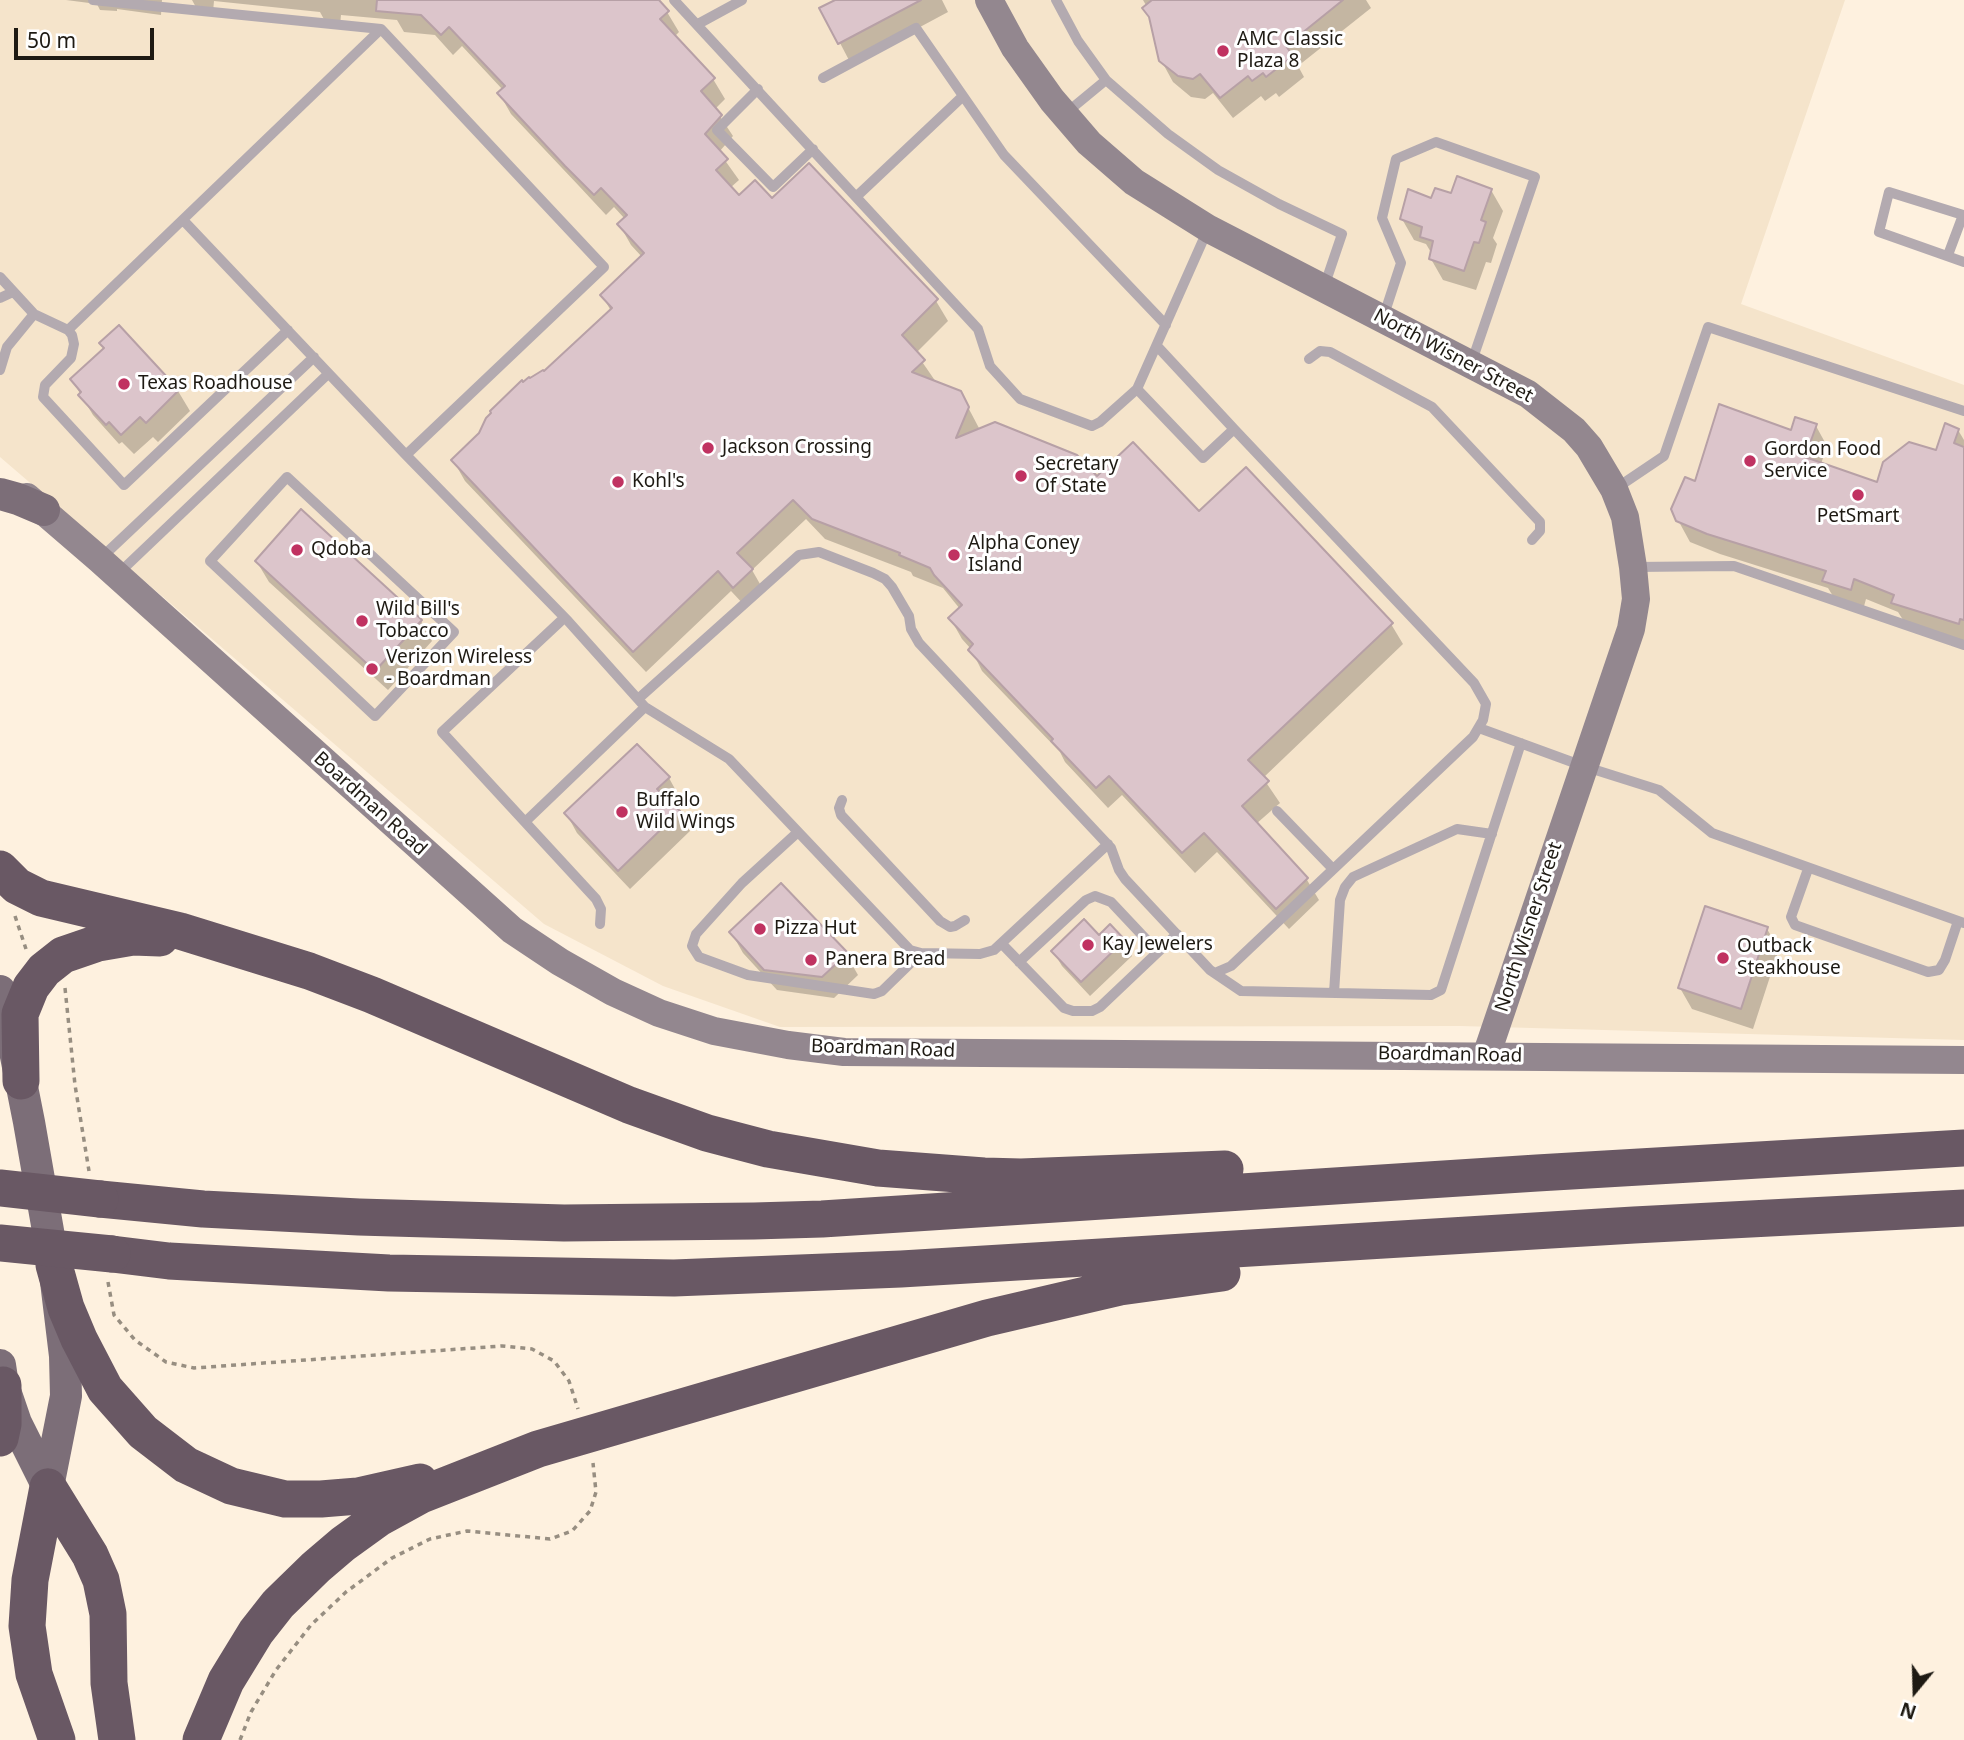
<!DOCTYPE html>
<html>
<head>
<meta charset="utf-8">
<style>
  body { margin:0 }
  #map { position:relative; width:1964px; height:1740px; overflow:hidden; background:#fef1df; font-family:"Noto Sans",sans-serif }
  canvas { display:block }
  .north { position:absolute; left:1880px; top:1656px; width:70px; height:70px; -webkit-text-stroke:5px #fff; paint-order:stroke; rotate:199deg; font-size:19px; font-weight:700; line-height:28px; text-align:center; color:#1e1a13 }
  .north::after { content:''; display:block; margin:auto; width:24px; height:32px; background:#1e1a13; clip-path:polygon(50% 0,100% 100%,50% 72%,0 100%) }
  .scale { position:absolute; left:14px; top:28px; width:140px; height:32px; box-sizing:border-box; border:4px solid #1e1a13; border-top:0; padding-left:9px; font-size:21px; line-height:24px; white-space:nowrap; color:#1e1a13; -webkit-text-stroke:5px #fff; paint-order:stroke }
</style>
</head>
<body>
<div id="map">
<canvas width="1964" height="1740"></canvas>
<div class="north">N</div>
<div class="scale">50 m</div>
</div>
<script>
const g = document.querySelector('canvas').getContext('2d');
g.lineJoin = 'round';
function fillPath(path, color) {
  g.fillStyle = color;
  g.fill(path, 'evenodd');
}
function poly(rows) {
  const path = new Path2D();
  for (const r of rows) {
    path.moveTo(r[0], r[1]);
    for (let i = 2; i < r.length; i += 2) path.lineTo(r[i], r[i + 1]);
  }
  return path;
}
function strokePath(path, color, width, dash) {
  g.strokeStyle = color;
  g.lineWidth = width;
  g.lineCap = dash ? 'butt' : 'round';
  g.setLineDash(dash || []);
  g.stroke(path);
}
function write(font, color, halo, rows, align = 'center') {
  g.font = font + ' "Noto Sans",sans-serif';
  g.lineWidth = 6;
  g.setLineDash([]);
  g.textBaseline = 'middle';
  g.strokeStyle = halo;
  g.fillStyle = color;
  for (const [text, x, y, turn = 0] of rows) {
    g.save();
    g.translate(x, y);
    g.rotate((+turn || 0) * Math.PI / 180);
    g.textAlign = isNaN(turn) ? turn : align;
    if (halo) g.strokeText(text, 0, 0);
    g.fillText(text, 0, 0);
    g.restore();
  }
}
const built = poly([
  [0,0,1845,0,1741,304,1964,385,1964,1040,1460,1026,780,1027,663,986,544,924,0,457]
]);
const shadow = poly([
  [66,0,162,0,161,15,117,9,117,11,100,10,97,4],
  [192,0,657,0,667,12,679,32,674,37,713,79,725,99,715,109,733,136,719,152,739,180,730,188,739,197,772,201,936,301,948,321,916,353,936,382,960,392,980,430,1097,479,1199,514,1391,624,1403,644,1263,778,1280,803,1256,824,1307,880,1319,900,1289,929,1217,852,1195,873,1122,795,1108,808,1065,762,1060,752,982,671,971,649,962,639,950,618,960,609,943,588,913,576,911,572,825,539,806,519,752,570,764,591,746,607,731,591,646,672,465,481,453,460,611,311,602,295,642,257,631,245,619,224,625,219,614,207,606,215,579,186,511,114,499,93,503,90,462,46,453,55,435,35,404,32,397,20,341,15,340,25,326,23,320,12,214,1,213,12,198,11],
  [838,0,942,0,948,12,851,64,840,43],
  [1143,0,1366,0,1371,8,1298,66,1304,77,1279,97,1276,93,1265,101,1261,96,1233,118,1213,93,1205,99,1191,97,1173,82,1161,60,1147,7],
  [1491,190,1503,211,1493,238,1497,244,1491,263,1486,262,1476,290,1443,280,1431,259,1432,254,1426,244,1414,240,1402,219,1432,200],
  [101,344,178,391,190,411,158,442,153,437,134,454,122,442,119,444,93,415,72,380,105,350],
  [1816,426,1827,446,1821,464,1878,484,1937,453,1958,430,1964,440,1964,642,1905,623,1898,612,1866,599,1863,610,1836,601,1828,588,1720,554,1690,542,1678,520,1697,484,1792,432],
  [257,562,421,621,432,641,388,690,269,582],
  [669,778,680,798,672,805,678,812,690,831,630,889,577,833,566,813],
  [1767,929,1779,949,1753,1029,1692,1009,1680,988],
  [731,932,846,954,858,975,834,998,777,990,743,953],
  [1099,937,1123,941,1132,956,1090,996,1062,966,1053,951]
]);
const building = poly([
  [377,0,659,0,669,11,660,19,715,78,701,91,722,115,705,134,728,159,716,170,739,195,755,180,772,198,809,163,938,299,902,335,925,360,912,372,961,391,969,407,956,438,995,422,1077,455,1097,476,1133,442,1199,511,1246,467,1393,623,1248,760,1269,781,1242,806,1308,878,1276,909,1204,833,1182,853,1109,776,1096,788,1051,741,1053,739,968,650,973,644,948,618,962,605,934,575,930,568,899,555,900,553,812,519,793,500,737,553,753,569,733,588,718,571,633,652,451,460,479,433,486,418,491,413,490,411,522,380,523,382,529,377,530,378,543,370,544,371,612,308,600,295,644,253,617,224,627,215,601,188,594,195,565,166,497,93,505,86,449,27,441,35,421,15,376,11,377,0],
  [835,0,921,0,838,44,819,8,835,0],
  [1152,0,1343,0,1286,46,1293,56,1266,77,1263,73,1252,81,1248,76,1220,98,1200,74,1193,79,1178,76,1159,61,1149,17,1142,8,1152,0],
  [1457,176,1492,189,1481,220,1486,222,1479,243,1474,242,1464,271,1429,259,1433,241,1420,237,1422,227,1400,219,1408,189,1431,198,1435,188,1451,193,1457,176],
  [119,325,179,390,146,423,140,417,121,435,109,422,106,425,78,395,81,392,70,379,104,348,99,343,119,325],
  [1719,404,1791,430,1795,417,1817,424,1805,457,1877,482,1883,462,1909,442,1936,450,1945,423,1959,429,1954,443,1964,447,1964,620,1960,619,1959,624,1891,603,1894,595,1854,579,1851,590,1822,581,1826,571,1707,534,1676,521,1671,509,1685,477,1695,481,1719,404],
  [301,509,422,620,375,671,255,561,301,509],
  [637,744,670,777,657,789,680,811,618,871,564,813,637,744],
  [781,883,848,953,822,977,764,970,729,932,781,883],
  [1705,906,1768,927,1741,1009,1678,988,1705,906],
  [1084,919,1099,935,1110,924,1125,940,1081,982,1051,951,1084,919]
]);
const path = poly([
  [15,916,26,949],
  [65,988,75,1085,89,1171],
  [108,1282,114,1315,135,1340,166,1362,194,1368,502,1346,532,1349,554,1361,569,1381,578,1409],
  [240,1740,251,1712,276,1670,311,1625,346,1592,392,1558,430,1539,467,1531,550,1539,572,1531,590,1511,596,1492,593,1463]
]);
const lane = poly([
  [93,0,381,29,604,267,406,455],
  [674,0,978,329,990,366,1020,399,1092,426,1100,422,1137,389,1208,229],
  [1056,0,1078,41,1106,80,1168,134,1218,170,1279,204,1342,234,1324,287],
  [698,24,742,0],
  [823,78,916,28,1004,155,1166,325],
  [758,89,717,130,773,187,813,149],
  [1066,113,1106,80],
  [857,196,962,97],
  [183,220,406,455,568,621,645,707,729,759,910,950,921,953,980,954,994,950,1108,844],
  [1948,255,1963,215,1889,192,1879,232,1964,262],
  [0,277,34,314,68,330,72,335,74,344,71,358,45,385,43,397,124,485,288,330],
  [0,298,13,292],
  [1384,315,1401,263,1382,218,1396,159,1436,142,1535,177,1471,364],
  [68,330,381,29],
  [1157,346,1234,429],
  [1309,359,1320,351,1330,352,1432,407,1540,522,1540,531,1532,540],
  [0,370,7,347,34,314],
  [1137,389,1203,458,1234,429,1474,683,1486,704,1483,720,1473,737,1231,966,1217,972],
  [287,477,454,632,375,716,210,561,287,477],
  [1615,489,1664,456,1708,327,1964,411],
  [100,559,314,357],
  [1635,567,1734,566,1964,645],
  [120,572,328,374],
  [638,699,799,555,819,552,873,573,885,579,892,587,909,616,911,629,919,643,1111,848,1119,870,1125,879,1210,970,1241,991,1431,995,1441,990,1521,743],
  [1479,728,1583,766,1659,790,1712,833,1964,923],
  [842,800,839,808,841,815,940,921,950,927,955,926,965,920],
  [1277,811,1333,869],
  [525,822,442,732,564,618],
  [798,832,742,883,696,934,692,946,699,957,748,975,874,994,882,991,921,953],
  [1808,869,1791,917,1795,925,1928,972,1939,970,1945,960,1958,921],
  [600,924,601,909,596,899,525,822,645,707],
  [1002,944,1064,1008,1073,1011,1092,1011,1100,1007,1177,934],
  [1019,962,1086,900,1095,896,1111,902,1158,952],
  [1334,993,1340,900,1345,887,1353,877,1457,829,1492,834]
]);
const secondary = poly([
  [989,0,1015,48,1052,100,1089,143,1134,182,1209,229,1528,394,1574,430,1589,447,1614,489,1625,517,1633,567,1636,599,1631,629,1486,1056],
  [27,497,99,559,512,930,560,962,613,992,659,1013,714,1031,788,1045,844,1052,1964,1060]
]);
const primary = poly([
  [0,494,18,499,44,510],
  [0,991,6,1006,29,1122,54,1265,65,1356,66,1396,48,1487],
  [0,1365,3,1385,16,1423,48,1487]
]);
const highway = poly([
  [0,869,17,886,41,898,180,931,309,971,372,995,629,1105,707,1133,768,1149,878,1168,984,1176,1021,1177,1225,1169],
  [21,1081,20,1014,31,987,44,970,63,955,98,943,133,937,160,938],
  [100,1199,203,1209,359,1217,564,1223,754,1221,822,1219,1537,1173,1964,1148],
  [112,1254,169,1261,389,1273,674,1278,901,1269,1634,1225,1964,1208],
  [54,1265,66,1308,79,1339,105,1389,143,1432,186,1465,231,1486,285,1499,321,1499,358,1496,420,1482],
  [0,1438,3,1424,3,1385],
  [48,1487,90,1555,101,1580,108,1614,109,1683,117,1740],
  [48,1487,30,1580,27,1626,34,1674,57,1740],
  [201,1740,226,1681,256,1632,278,1604,316,1567,343,1544,379,1518,421,1495,538,1449,987,1318,1120,1287,1222,1273]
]);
const highwayBridge = poly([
  [0,1188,100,1199],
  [0,1243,112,1254]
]);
const markers = [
  [1223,51,7,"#c03261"],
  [124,384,7,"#c03261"],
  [708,448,7,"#c03261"],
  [1750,461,7,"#c03261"],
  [1021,476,7,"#c03261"],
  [618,482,7,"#c03261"],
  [1858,495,7,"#c03261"],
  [297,550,7,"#c03261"],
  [954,555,7,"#c03261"],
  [362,621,7,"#c03261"],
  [372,669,7,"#c03261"],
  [622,812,7,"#c03261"],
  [760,929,7,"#c03261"],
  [1088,945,7,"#c03261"],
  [1723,958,7,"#c03261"],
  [811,960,7,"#c03261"]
];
const poiNames = [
  ["AMC Classic",1237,40],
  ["Plaza 8",1237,62],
  ["Texas Roadhouse",138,384],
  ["Jackson Crossing",722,448],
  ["Gordon Food",1764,450],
  ["Service",1764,472],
  ["Secretary",1035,465],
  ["Of State",1035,487],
  ["Kohl's",632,482],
  ["PetSmart",1858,517,"center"],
  ["Alpha Coney",968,544],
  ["Island",968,566],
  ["Qdoba",311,550],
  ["Wild Bill's",376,610],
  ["Tobacco",376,632],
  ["Verizon Wireless",386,658],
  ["- Boardman",386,680],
  ["Buffalo",636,801],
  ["Wild Wings",636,823],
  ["Pizza Hut",774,929],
  ["Kay Jewelers",1102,945],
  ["Outback",1737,947],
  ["Steakhouse",1737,969],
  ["Panera Bread",825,960]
];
const streetNames = [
  ["North Wisner Street",1453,356,28],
  ["Boardman Road",370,804,42],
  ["North Wisner Street",1529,927,-72],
  ["Boardman Road",883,1049,2],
  ["Boardman Road",1450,1055,1]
];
fillPath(built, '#f5e4cb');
fillPath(shadow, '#0003');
fillPath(building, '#dcc5cb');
strokePath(building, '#b7a0a6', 2);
strokePath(path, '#978e81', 3.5, [5, 5]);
strokePath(lane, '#b3aab0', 10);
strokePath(secondary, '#93878f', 28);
strokePath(primary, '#7c6e78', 32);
strokePath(highway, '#695864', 37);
strokePath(highwayBridge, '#695864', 37);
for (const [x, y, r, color] of markers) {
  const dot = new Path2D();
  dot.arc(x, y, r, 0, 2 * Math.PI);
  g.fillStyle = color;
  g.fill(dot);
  strokePath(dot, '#fff', 2.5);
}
write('19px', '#1e1a13', '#fff', poiNames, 'left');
write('19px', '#1e1a13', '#fff', streetNames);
</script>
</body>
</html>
